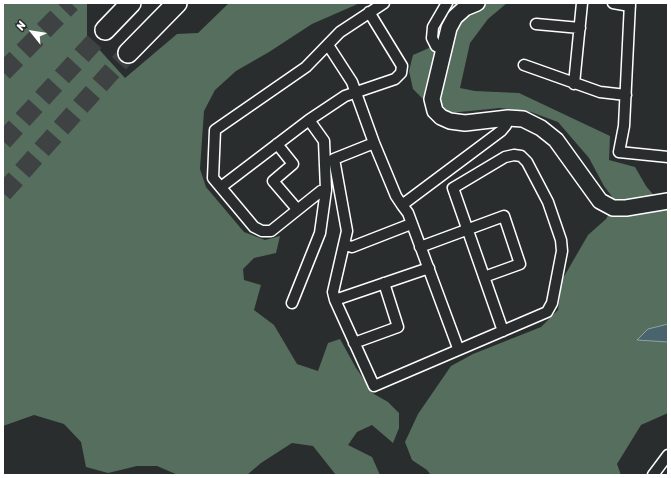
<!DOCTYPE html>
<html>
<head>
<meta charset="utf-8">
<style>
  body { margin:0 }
  #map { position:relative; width:671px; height:478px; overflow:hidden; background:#2a2d2e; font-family:Sriracha,sans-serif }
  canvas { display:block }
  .frame { position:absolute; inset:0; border:4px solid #fff; pointer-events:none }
  .north { position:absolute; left:12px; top:12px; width:40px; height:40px; -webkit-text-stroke:3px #2a2d2e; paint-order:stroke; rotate:300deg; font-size:11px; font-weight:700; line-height:16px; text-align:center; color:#fff }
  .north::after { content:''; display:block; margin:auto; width:14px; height:18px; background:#fff; clip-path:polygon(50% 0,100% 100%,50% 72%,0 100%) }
</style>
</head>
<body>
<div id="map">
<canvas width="671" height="478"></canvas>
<div class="frame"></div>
<div class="north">N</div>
</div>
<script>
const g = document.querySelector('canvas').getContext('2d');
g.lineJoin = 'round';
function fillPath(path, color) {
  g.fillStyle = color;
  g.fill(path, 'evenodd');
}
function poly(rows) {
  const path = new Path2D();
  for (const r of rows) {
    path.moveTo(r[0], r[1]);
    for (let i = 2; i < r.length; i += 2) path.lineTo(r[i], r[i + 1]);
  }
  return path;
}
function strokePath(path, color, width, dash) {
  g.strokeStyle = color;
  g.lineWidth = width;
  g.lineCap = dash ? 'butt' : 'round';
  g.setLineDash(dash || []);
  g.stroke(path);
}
const green = poly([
  [3,3,87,3,87,36,125,78,177,34,198,33,229,3,360,3,312,24,269,52,236,71,215,90,204,111,200,169,206,187,244,232,265,240,280,236,276,253,254,258,243,269,244,280,261,285,254,310,274,325,297,364,318,371,328,343,340,339,356,368,374,394,388,402,399,413,399,428,393,443,372,425,357,432,348,445,372,457,380,475,336,475,313,446,292,443,261,463,247,475,178,475,157,466,137,466,108,473,86,467,81,442,64,424,34,415,3,426],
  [454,3,507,3,488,19,470,43,460,88,475,91,519,93,610,136,609,160,635,167,646,186,661,204,668,205,668,413,641,425,617,464,621,475,431,475,427,470,412,460,405,442,418,414,451,366,473,354,541,327,558,310,562,280,588,235,606,219,616,202,604,186,589,158,558,122,531,112,500,108,449,113,442,106,425,101,413,89,409,71,413,55,429,48,439,33]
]);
const water = poly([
  [668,324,668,342,637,340,648,329,668,324]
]);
const highwayTunnel = poly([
  [3,72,71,3],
  [3,141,105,30],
  [3,193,128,53]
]);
const street = poly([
  [613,3,630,6],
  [630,3,624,126,619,152,668,157],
  [536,24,580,28],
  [328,45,352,82,374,143,396,196,402,205],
  [443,50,436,46,432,38,433,27,447,3],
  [524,65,600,92,626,95],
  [574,84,582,3],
  [374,143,334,159,347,231,333,292,335,300,374,386,547,312,552,303,562,251,561,240,548,202,527,162,521,156,514,155,505,157,453,188,503,331],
  [277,144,293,164,273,181,297,209],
  [221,187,309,120,345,96,395,79,401,73,402,66,369,12],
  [326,190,321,191,271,231,262,231,254,227,213,178,215,130,306,67,340,32,384,3],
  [345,245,352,247,411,224],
  [420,247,504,216,520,264,484,277],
  [335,300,429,268],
  [292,303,320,233,326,190,324,141,309,120],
  [354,343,398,327,384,283],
  [458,348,408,213,402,205,501,131,506,125,508,118],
  [653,475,668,455]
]);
const secondary = poly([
  [477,3,465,8,455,17,449,28,432,99,435,111,441,117,450,121,465,123,508,118,523,119,541,128,556,140,600,201,613,208,626,208,668,201]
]);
const highway = poly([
  [105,30,131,3],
  [128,53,177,3]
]);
fillPath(green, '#556e5d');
fillPath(water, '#49646d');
strokePath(water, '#92a2a7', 1);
strokePath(highwayTunnel, '#3f4243', 19, [19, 10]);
strokePath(street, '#fff', 13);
strokePath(secondary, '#fff', 18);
strokePath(highway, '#fff', 22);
strokePath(street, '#2a2d2e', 10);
strokePath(secondary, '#2a2d2e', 15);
strokePath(highway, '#2a2d2e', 19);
</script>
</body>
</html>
